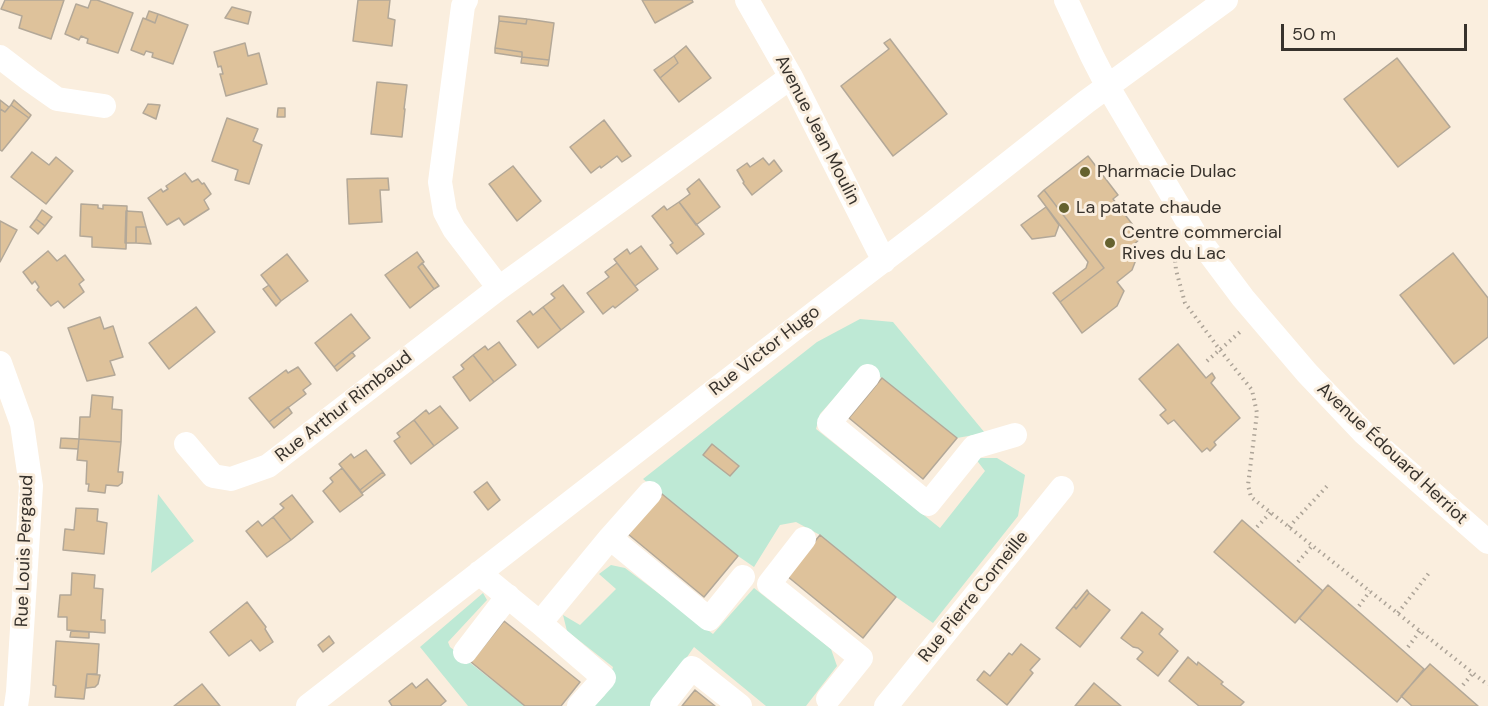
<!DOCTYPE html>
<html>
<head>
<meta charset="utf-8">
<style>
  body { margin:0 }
  #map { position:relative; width:1488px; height:706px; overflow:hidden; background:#faeede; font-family:"DM Sans",sans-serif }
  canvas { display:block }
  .scale { position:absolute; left:1281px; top:24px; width:186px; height:27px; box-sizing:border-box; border:3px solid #37322c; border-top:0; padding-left:8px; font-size:18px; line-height:21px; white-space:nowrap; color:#37322c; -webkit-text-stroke:4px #faeede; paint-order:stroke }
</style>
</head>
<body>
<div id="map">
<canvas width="1488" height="706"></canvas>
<div class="scale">50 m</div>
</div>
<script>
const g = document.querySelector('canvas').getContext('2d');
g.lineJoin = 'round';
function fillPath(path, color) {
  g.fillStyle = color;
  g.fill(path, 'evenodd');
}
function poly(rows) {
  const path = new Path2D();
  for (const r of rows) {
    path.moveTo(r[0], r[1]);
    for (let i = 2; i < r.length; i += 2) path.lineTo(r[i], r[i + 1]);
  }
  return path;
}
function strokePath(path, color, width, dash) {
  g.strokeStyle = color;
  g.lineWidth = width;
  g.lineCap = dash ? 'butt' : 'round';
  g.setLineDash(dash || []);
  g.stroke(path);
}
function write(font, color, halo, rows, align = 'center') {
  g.font = font + ' "DM Sans",sans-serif';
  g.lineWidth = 6;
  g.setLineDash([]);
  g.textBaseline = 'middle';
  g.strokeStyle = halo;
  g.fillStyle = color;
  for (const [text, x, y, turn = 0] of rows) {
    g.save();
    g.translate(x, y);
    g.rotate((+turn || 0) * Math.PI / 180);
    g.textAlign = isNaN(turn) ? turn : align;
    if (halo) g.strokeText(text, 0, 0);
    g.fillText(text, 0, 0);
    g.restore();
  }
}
const green = poly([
  [860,319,893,322,985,433,957,438,882,378,873,374,852,378,820,414,816,429,940,528,985,471,975,458,997,458,1025,475,1018,516,933,623,896,597,820,535,796,522,780,525,754,567,738,556,643,479,817,342],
  [158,494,194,541,151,573],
  [611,565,625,568,713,634,754,588,831,649,837,666,806,706,766,706,694,647,653,706,594,706,605,695,613,667,567,631,563,615,580,625,616,589,599,574],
  [483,593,487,600,448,642,450,647,525,706,468,706,420,647]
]);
const building = poly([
  [5,0,64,0,51,39,19,28,22,16,1,9,5,0],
  [91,0,97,0,133,13,118,53,87,43,88,39,81,36,79,40,65,34,76,4,88,8,91,0],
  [358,0,390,0,388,18,395,20,392,46,353,41,358,0],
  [642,0,692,0,693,2,655,23,642,0],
  [232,7,251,12,248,24,225,18,232,7],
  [149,11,158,14,155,23,146,19,149,11],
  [158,14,188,25,173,64,152,57,153,53,146,51,144,55,131,50,143,18,155,23,158,14],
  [499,16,527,19,526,24,499,21,499,16],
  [527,19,554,23,549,60,522,57,522,52,495,48,499,21,526,24,527,19],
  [890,39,947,114,893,156,841,86,889,49,884,43,890,39],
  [245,43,248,56,259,53,267,84,226,96,220,74,223,74,221,66,218,67,214,52,245,43],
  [686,46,711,78,679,102,660,78,678,63,674,56,686,46],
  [495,48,522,52,522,57,495,53,495,48],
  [674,56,678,63,660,78,654,70,674,56],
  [522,57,549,60,548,66,521,63,522,57],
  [1397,58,1450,127,1398,167,1344,99,1397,58],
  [377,82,407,85,404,109,405,109,402,137,371,134,377,82],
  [0,100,9,107,5,112,0,109,0,100],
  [14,100,31,115,29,118,11,105,14,100],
  [148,104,160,105,156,119,143,113,148,104],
  [11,105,29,118,2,151,0,150,0,109,5,112,11,105],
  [278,108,285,108,285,117,277,117,278,108],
  [227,118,258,129,253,141,262,145,249,184,235,180,238,170,212,161,227,118],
  [604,120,631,156,622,162,617,156,601,168,600,166,591,173,570,147,604,120],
  [32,152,49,165,56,157,73,171,46,204,11,177,32,152],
  [1088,156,1118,195,1113,199,1142,237,1130,248,1137,257,1132,270,1117,282,1124,291,1117,306,1082,333,1060,302,1104,268,1044,190,1088,156],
  [763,158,769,165,774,160,782,171,752,195,743,183,744,182,737,170,747,163,750,167,763,158],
  [513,166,541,201,517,221,489,184,513,166],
  [185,173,192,182,198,179,202,184,204,183,211,194,204,200,209,209,184,225,179,218,167,225,148,198,161,189,163,192,168,189,166,186,185,173],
  [388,178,389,190,380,190,382,222,349,224,347,179,388,178],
  [699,179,720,207,696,225,679,202,690,194,687,189,699,179],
  [1044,190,1104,268,1060,302,1053,293,1086,268,1088,262,1038,196,1044,190],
  [679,202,704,234,677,254,670,245,673,243,652,216,664,206,667,210,679,202],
  [81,204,98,205,98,208,103,209,103,205,127,206,126,249,92,247,92,237,80,236,81,204],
  [1046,207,1059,225,1055,236,1032,239,1021,225,1046,207],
  [42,210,52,217,45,226,36,219,42,210],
  [126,211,142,212,146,227,136,227,136,243,125,243,126,211],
  [36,219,45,226,38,234,30,227,36,219],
  [0,221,17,230,0,262,0,221],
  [136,227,146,227,151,244,136,243,136,227],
  [641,246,658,269,635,286,614,259,627,249,630,254,641,246],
  [48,251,57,261,65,255,84,280,79,284,84,292,64,308,58,301,51,306,37,290,39,287,35,281,32,284,23,272,48,251],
  [417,252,424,262,418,267,434,289,410,308,385,275,417,252],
  [1453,253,1488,298,1488,337,1454,364,1400,295,1453,253],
  [287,254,308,281,281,301,261,275,287,254],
  [422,263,439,286,434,289,418,267,422,263],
  [617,263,638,290,615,308,613,306,603,314,587,293,609,277,605,272,617,263],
  [269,285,281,301,276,306,263,289,269,285],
  [563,285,584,312,561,330,543,307,555,298,551,294,563,285],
  [196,307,215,332,169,369,149,343,196,307],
  [543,307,561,330,538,348,517,321,530,311,533,315,543,307],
  [351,314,370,338,334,367,315,343,351,314],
  [100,317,104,329,113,326,123,357,110,361,115,375,87,381,68,328,100,317],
  [499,342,516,365,494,382,473,355,485,346,488,350,499,342],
  [1178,344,1206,378,1212,373,1215,378,1211,383,1240,418,1214,442,1216,445,1210,451,1207,448,1202,452,1174,420,1168,424,1160,415,1166,410,1139,379,1178,344],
  [352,352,355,356,337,371,334,367,352,352],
  [473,355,494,382,470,401,453,377,464,369,461,365,473,355],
  [298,367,311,384,303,390,306,394,269,422,249,398,286,370,288,373,298,367],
  [882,378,957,438,923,479,849,418,882,378],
  [92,395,113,397,112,409,122,410,121,442,79,439,80,417,90,417,92,395],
  [440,406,458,428,434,446,414,420,426,410,429,414,440,406],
  [288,407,292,413,274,428,269,422,288,407],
  [414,420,434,446,411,464,394,441,400,437,397,433,414,420],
  [61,438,79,439,78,449,60,448,61,438],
  [79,439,121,442,118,472,123,472,122,483,118,486,106,485,105,493,88,491,89,484,86,484,87,461,77,460,79,439],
  [712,444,739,466,730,476,703,455,712,444],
  [366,450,383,472,360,490,339,464,351,454,354,458,366,450],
  [342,468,363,495,340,512,323,491,333,482,330,478,342,468],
  [383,472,385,475,362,493,360,490,383,472],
  [487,482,500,500,488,510,474,492,487,482],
  [662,494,738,556,704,597,628,534,662,494],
  [292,495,313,522,291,540,273,517,284,508,280,504,292,495],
  [76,508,98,509,97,521,107,523,104,554,63,550,65,529,74,530,76,508],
  [273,517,291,540,267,557,246,531,258,521,262,526,273,517],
  [1242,520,1323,591,1295,623,1214,552,1242,520],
  [820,535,896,597,863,638,787,576,820,535],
  [72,573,95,575,94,588,103,589,101,620,105,620,105,633,67,630,67,617,58,617,60,595,71,595,72,573],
  [1328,585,1424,669,1397,702,1299,618,1328,585],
  [1087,590,1089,593,1076,609,1074,606,1087,590],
  [1089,593,1110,610,1080,647,1056,628,1074,606,1076,609,1089,593],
  [247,602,266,627,265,629,273,642,260,651,251,640,229,656,210,632,247,602],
  [1142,612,1163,629,1159,634,1178,651,1158,676,1137,659,1143,652,1138,648,1133,647,1121,638,1142,612],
  [504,621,580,682,561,706,525,706,471,662,504,621],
  [71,631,89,632,89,638,70,637,71,631],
  [329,636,334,643,323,652,318,645,329,636],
  [56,641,99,644,97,674,87,674,84,699,55,697,56,686,53,685,56,641],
  [1021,644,1040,659,1030,670,1033,673,1007,705,977,680,984,671,990,676,1009,653,1012,655,1021,644],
  [1188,657,1197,665,1198,662,1223,682,1221,684,1244,702,1240,706,1199,706,1169,681,1188,657],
  [1430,664,1478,706,1412,706,1401,696,1430,664],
  [87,674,100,675,98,684,95,687,86,688,87,674],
  [427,679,446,701,440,706,392,706,389,701,412,683,416,688,427,679],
  [1094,683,1121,706,1075,706,1094,683],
  [202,684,220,706,174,706,202,684],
  [695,690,715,706,682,706,695,690]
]);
const path = poly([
  [1174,249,1176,270,1185,303,1220,350,1252,390,1257,413,1248,485,1251,497,1488,685],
  [1207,361,1240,332],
  [1257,527,1271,512],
  [1289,527,1329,484],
  [1298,562,1312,546],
  [1359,606,1370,591],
  [1398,613,1429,573],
  [1408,647,1420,631],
  [1463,685,1473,673]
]);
const minor = poly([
  [466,0,463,6,440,182,445,212,454,229,499,288],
  [747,0,791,77,884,261],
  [1066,0,1092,56,1108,87,1195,234,1243,298,1307,373,1364,433,1488,542],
  [0,57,30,80,57,99,104,106],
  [0,363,22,424,31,486,18,692,16,706],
  [868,376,829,423,928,504,974,447,1015,435],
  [186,444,213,476,231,479,268,466,499,288,791,77],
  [610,538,650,493],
  [804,539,769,584,861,658,828,699],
  [479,573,540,623,610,538,709,619,743,577],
  [540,623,604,678,579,706],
  [465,652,508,596],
  [308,706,825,305,930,225,1086,102,1226,0],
  [662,706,692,668,740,706],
  [886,706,1062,488]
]);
const markers = [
  [1085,172,6,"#65622f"],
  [1064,208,6,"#65622f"],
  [1110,243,6,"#65622f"]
];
const streetNames = [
  ["Avenue Jean Moulin",817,130,63],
  ["Rue Victor Hugo",765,351,-38],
  ["Rue Arthur Rimbaud",344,407,-38],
  ["Avenue Édouard Herriot",1392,454,43],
  ["Rue Louis Pergaud",25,551,-88],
  ["Rue Pierre Corneille",974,597,-51]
];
const poiNames = [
  ["Pharmacie Dulac",1097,172],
  ["La patate chaude",1076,208],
  ["Centre commercial",1122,233],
  ["Rives du Lac",1122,254]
];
fillPath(green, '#bee9d5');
fillPath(building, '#dec29b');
strokePath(building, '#b3a898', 1.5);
strokePath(path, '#ada498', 4, [1.5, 4.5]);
strokePath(minor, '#fff', 24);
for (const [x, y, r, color] of markers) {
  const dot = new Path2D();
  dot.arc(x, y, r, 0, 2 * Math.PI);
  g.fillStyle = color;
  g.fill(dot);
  strokePath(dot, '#faeede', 2);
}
write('18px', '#37322c', '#faeede', streetNames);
write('18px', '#37322c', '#faeede', poiNames, 'left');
</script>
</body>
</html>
